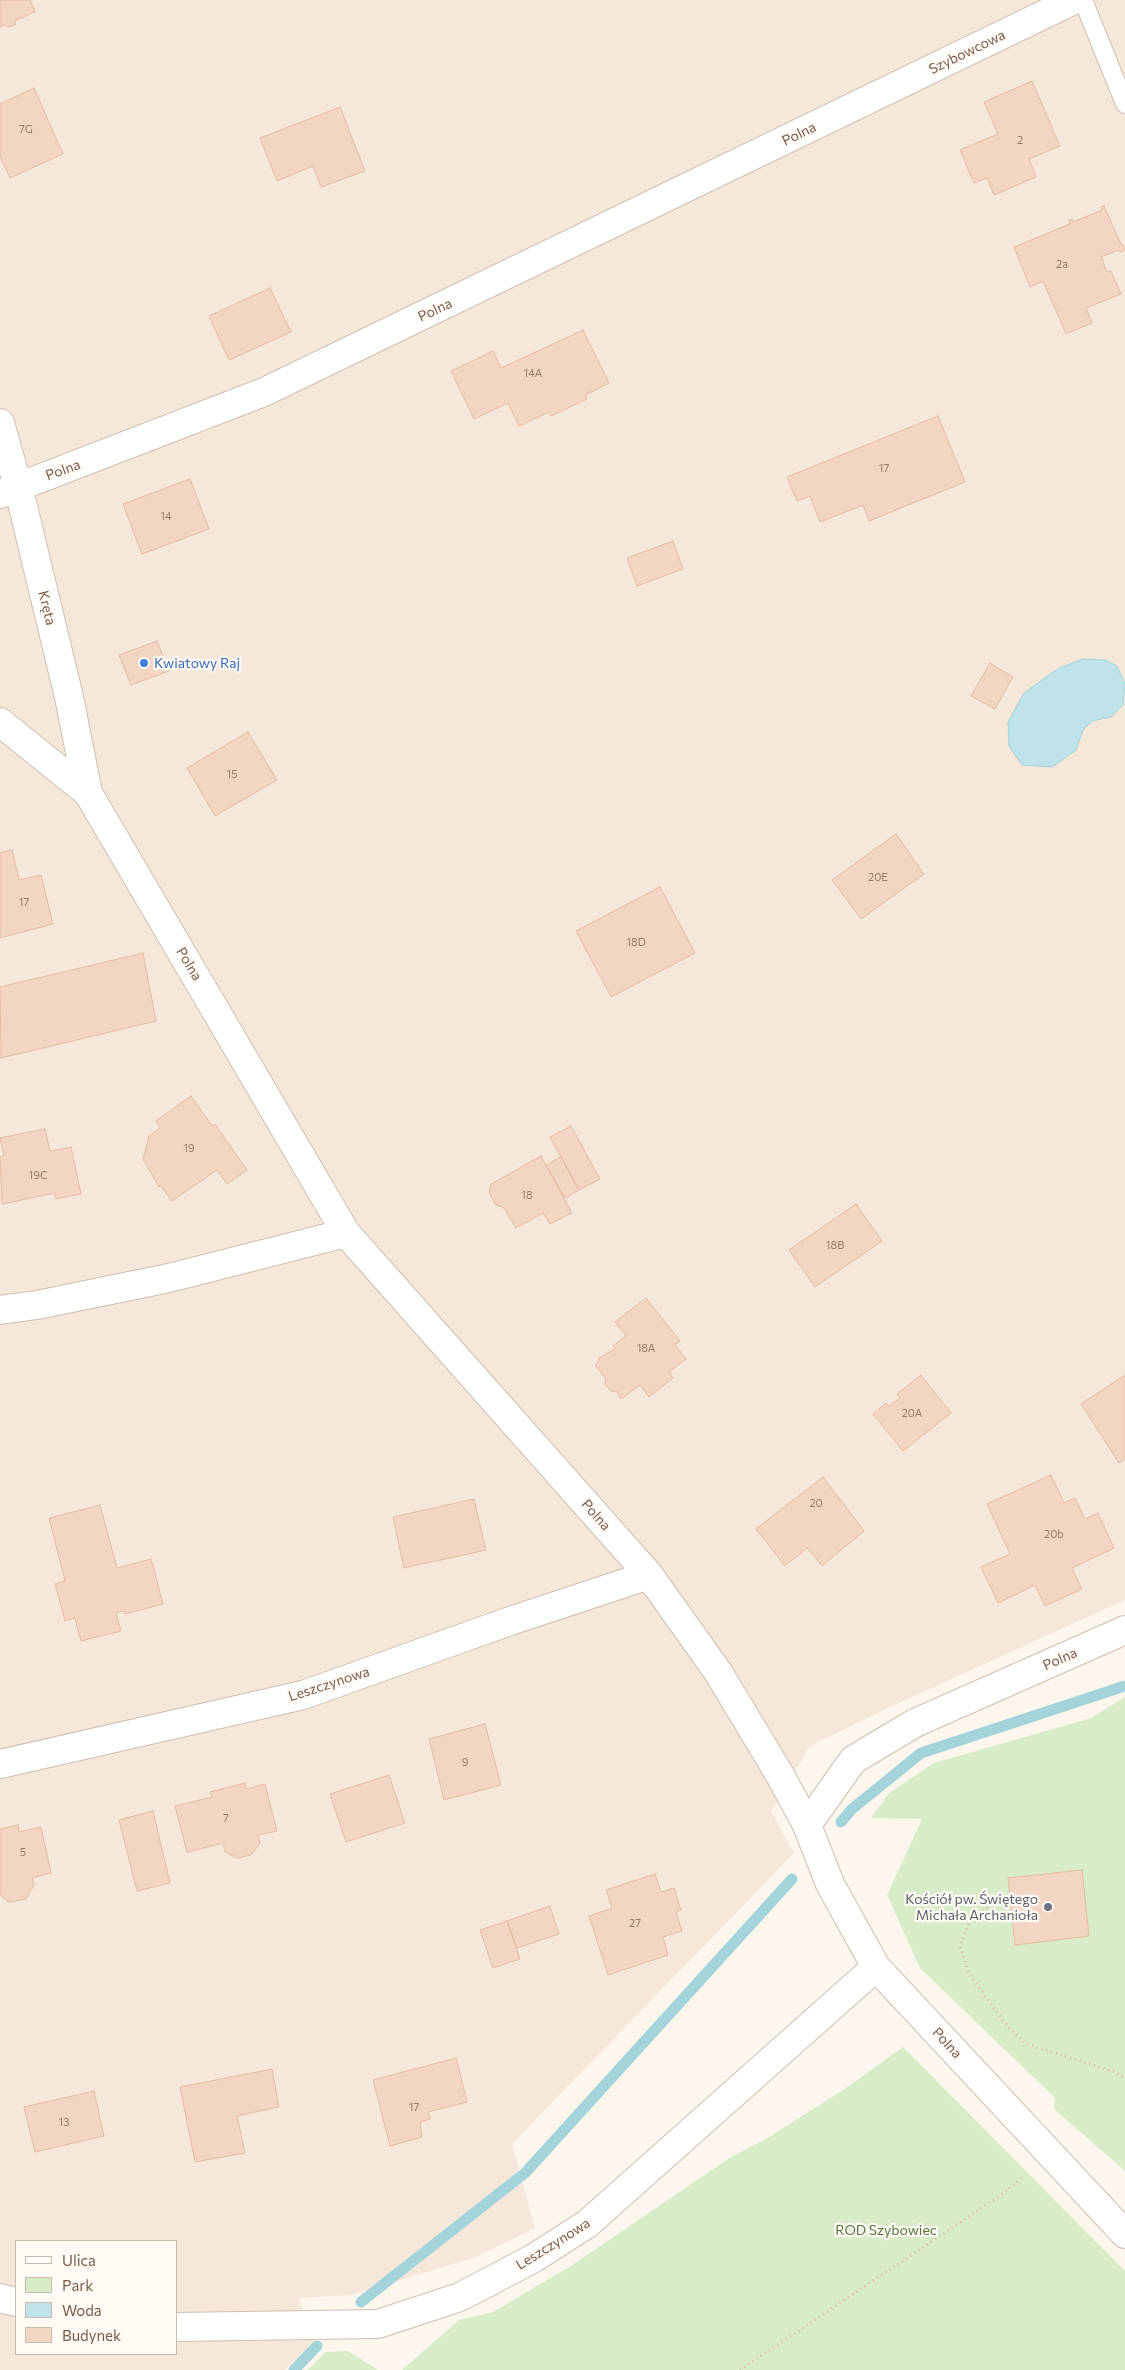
<!DOCTYPE html>
<html>
<head>
<meta charset="utf-8">
<style>
  body { margin:0 }
  #map { position:relative; width:1125px; height:2370px; overflow:hidden; background:#fdf6ec; font-family:Commissioner,sans-serif }
  canvas { display:block }
  .legend { position:absolute; left:15px; top:2240px; width:162px; height:115px; box-sizing:border-box; background:#fffaf3; border:1px solid #cabbb1; margin:0; padding:6px 9px; list-style:none; font-size:15px; color:#7a5c4d }
  .legend li { display:flex; align-items:center; gap:10px; height:25px }
  .legend b { width:25px; border:1px solid #cabbb1 }
</style>
</head>
<body>
<div id="map">
<canvas width="1125" height="2370"></canvas>
<ul class="legend">
<li><b style="height:6px;background:#fff"></b>Ulica</li>
<li><b style="height:14px;background:#d8ecc9"></b>Park</li>
<li><b style="height:14px;background:#bfe3e8"></b>Woda</li>
<li><b style="height:14px;background:#f3d5c3"></b>Budynek</li>
</ul>
</div>
<script>
const g = document.querySelector('canvas').getContext('2d');
g.lineJoin = 'round';
function fillPath(path, color) {
  g.fillStyle = color;
  g.fill(path, 'evenodd');
}
function poly(rows) {
  const path = new Path2D();
  for (const r of rows) {
    path.moveTo(r[0], r[1]);
    for (let i = 2; i < r.length; i += 2) path.lineTo(r[i], r[i + 1]);
  }
  return path;
}
function strokePath(path, color, width, dash) {
  g.strokeStyle = color;
  g.lineWidth = width;
  g.lineCap = dash ? 'butt' : 'round';
  g.setLineDash(dash || []);
  g.stroke(path);
}
function write(font, color, halo, rows, align = 'center') {
  g.font = font + ' Commissioner,sans-serif';
  g.lineWidth = 4.5;
  g.setLineDash([]);
  g.textBaseline = 'middle';
  g.strokeStyle = halo;
  g.fillStyle = color;
  for (const [text, x, y, turn = 0] of rows) {
    g.save();
    g.translate(x, y);
    g.rotate((+turn || 0) * Math.PI / 180);
    g.textAlign = isNaN(turn) ? turn : align;
    if (halo) g.strokeText(text, 0, 0);
    g.fillText(text, 0, 0);
    g.restore();
  }
}
const residential = poly([
  [0,0,1125,0,1125,1600,890,1707,810,1746,771,1811,794,1853,512,2144,535,2228,476,2257,351,2295,299,2298,314,2341,285,2370,0,2370],
  [16,2241,176,2241,176,2354,16,2354]
]);
const green = poly([
  [1125,1697,1125,2171,1054,2109,1055,2098,920,1968,887,1895,922,1819,871,1818,889,1793,934,1763,1091,1718],
  [903,2047,1125,2271,1125,2370,402,2370,459,2320,493,2312,569,2267,731,2157,766,2139,843,2090],
  [348,2351,378,2370,308,2370,325,2352]
]);
const water = poly([
  [1083,659,1105,660,1117,666,1125,684,1123,705,1111,717,1092,721,1083,730,1076,750,1052,767,1022,765,1009,746,1008,722,1024,693,1059,668,1083,659]
]);
const stream = poly([
  [841,1822,852,1809,921,1753,1125,1686],
  [361,2302,525,2173,792,1879],
  [294,2370,317,2346]
]);
const building = poly([
  [0,0,30,0,35,12,16,20,15,25,9,27,4,25,0,27,0,0],
  [1032,81,1060,146,1029,159,1036,177,994,195,987,178,974,183,960,150,998,134,984,102,1032,81],
  [34,88,63,154,10,178,0,156,0,104,34,88],
  [340,107,365,171,321,187,313,166,277,181,260,138,340,107],
  [1104,206,1121,244,1122,244,1125,250,1120,252,1119,250,1101,257,1107,272,1111,271,1121,294,1086,308,1092,323,1066,334,1043,281,1030,287,1014,247,1070,224,1069,220,1072,219,1073,222,1102,210,1101,207,1104,206],
  [270,288,291,332,229,360,209,316,270,288],
  [583,330,609,383,585,395,587,399,551,416,549,412,519,426,508,403,474,419,451,371,493,351,501,368,583,330],
  [938,416,965,482,869,521,863,505,820,522,810,496,797,501,787,477,938,416],
  [190,479,209,529,142,554,123,504,190,479],
  [673,541,683,569,637,586,627,558,673,541],
  [157,641,169,671,131,685,119,655,157,641],
  [990,663,1013,677,995,709,971,696,990,663],
  [248,732,277,780,215,816,187,768,248,732],
  [896,834,924,874,861,919,832,880,896,834],
  [12,850,19,880,41,875,53,924,0,938,0,853,12,850],
  [660,887,695,953,611,997,576,931,660,887],
  [143,953,156,1021,1,1058,0,987,143,953],
  [191,1096,212,1126,215,1124,247,1170,227,1184,217,1170,172,1201,160,1185,159,1187,143,1159,149,1136,160,1128,156,1121,191,1096],
  [571,1126,600,1179,579,1190,550,1137,571,1126],
  [45,1129,50,1151,71,1147,81,1194,56,1199,55,1193,2,1204,0,1157,4,1156,0,1138,45,1129],
  [541,1156,572,1213,550,1224,543,1213,516,1228,503,1207,496,1205,489,1192,491,1184,541,1156],
  [561,1157,579,1190,565,1198,546,1165,561,1157],
  [856,1204,882,1241,815,1287,789,1250,856,1204],
  [646,1298,680,1341,675,1345,686,1359,669,1372,673,1378,649,1397,640,1385,621,1399,616,1391,611,1391,605,1384,606,1379,595,1365,599,1361,599,1358,615,1349,613,1346,626,1336,615,1322,646,1298],
  [921,1375,951,1413,903,1451,873,1414,886,1403,889,1406,900,1398,897,1394,921,1375],
  [1125,1375,1125,1459,1119,1463,1081,1404,1125,1375],
  [1051,1475,1064,1503,1075,1498,1085,1519,1098,1513,1114,1548,1072,1568,1082,1589,1045,1606,1035,1585,998,1603,981,1567,1010,1554,987,1504,1051,1475],
  [823,1477,864,1531,822,1566,807,1548,785,1566,756,1529,823,1477],
  [474,1499,486,1550,404,1568,393,1517,474,1499],
  [100,1505,117,1568,151,1559,163,1604,125,1614,124,1611,116,1613,121,1631,81,1641,75,1618,65,1621,55,1584,65,1581,49,1518,100,1505],
  [485,1724,501,1785,444,1800,429,1739,485,1724],
  [389,1775,405,1823,346,1842,330,1794,389,1775],
  [245,1783,246,1789,265,1784,277,1831,258,1835,260,1843,251,1855,237,1858,225,1852,223,1843,187,1852,175,1806,212,1797,210,1792,245,1783],
  [153,1811,170,1883,137,1891,119,1820,153,1811],
  [18,1825,19,1832,41,1827,51,1873,32,1878,34,1885,26,1899,8,1902,0,1895,0,1829,18,1825],
  [1082,1870,1089,1936,1015,1945,1008,1878,1082,1870],
  [655,1874,661,1892,674,1888,681,1910,676,1912,682,1931,663,1937,668,1955,608,1975,589,1916,612,1908,606,1890,655,1874],
  [550,1906,559,1934,517,1948,507,1921,550,1906],
  [507,1921,520,1959,493,1968,480,1930,507,1921],
  [456,2058,467,2102,428,2112,430,2119,420,2122,422,2137,390,2146,373,2080,456,2058],
  [272,2069,279,2107,237,2116,245,2153,195,2162,180,2087,272,2069],
  [94,2091,104,2136,35,2152,24,2107,94,2091]
]);
const path = poly([
  [995,1901,970,1921,960,1945,969,1973,1003,2021,1026,2044,1113,2071,1125,2078],
  [740,2370,1001,2195,1025,2176]
]);
const service = poly([
  [1083,0,1125,104]
]);
const minor = poly([
  [0,423,18,486,69,697,88,793],
  [0,494,264,392,1074,0],
  [0,722,88,793,346,1233,649,1575,718,1672,780,1775,807,1825,830,1884,876,1967,1125,2234],
  [0,1310,37,1305,169,1278,346,1233],
  [0,1764,303,1695,510,1621,649,1575],
  [807,1825,853,1760,915,1723,1125,1630],
  [0,2298,16,2302],
  [176,2327,378,2324,460,2297,534,2258,587,2224,876,1967]
]);
const markers = [
  [144,663,5,"#3f7fe0"],
  [1048,1907,5,"#6b7280"]
];
const numberNames = [
  ["7G",26,129],
  ["2",1020,140],
  ["2a",1062,264],
  ["14A",533,373],
  ["17",884,468],
  ["14",166,516],
  ["15",232,774],
  ["20E",878,877],
  ["17",24,902],
  ["18D",636,942],
  ["19",189,1148],
  ["19C",38,1175],
  ["18",527,1195],
  ["18B",835,1245],
  ["18A",646,1348],
  ["20A",912,1413],
  ["20",816,1503],
  ["20b",1054,1534],
  ["9",465,1762],
  ["7",226,1818],
  ["5",23,1852],
  ["27",635,1923],
  ["17",414,2107],
  ["13",64,2122]
];
const streetNames = [
  ["Szybowcowa",967,52,-26],
  ["Polna",799,134,-26],
  ["Polna",435,310,-25],
  ["Polna",63,470,-20],
  ["Kręta",47,608,76],
  ["Polna",189,964,59],
  ["Polna",596,1515,49],
  ["Polna",1060,1659,-24],
  ["Leszczynowa",329,1684,-18],
  ["Polna",947,2043,47],
  ["Leszczynowa",553,2244,-32]
];
const shopNames = [
  ["Kwiatowy Raj",154,663]
];
const worshipNames = [
  ["Kościół pw. Świętego",1038,1899],
  ["Michała Archanioła",1038,1915]
];
const parkNames = [
  ["ROD Szybowiec",886,2230]
];
fillPath(residential, '#f5e8da');
fillPath(green, '#d8ecc9');
fillPath(water, '#bfe3e8');
strokePath(water, '#a5d3da', 1);
strokePath(stream, '#a5d3da', 11);
fillPath(building, '#f3d5c3');
strokePath(building, '#e6bba3', 1);
strokePath(service, '#d1beb0', 20);
strokePath(minor, '#d1beb0', 30);
strokePath(path, '#d9b8a5', 3, [1, 4]);
strokePath(service, '#fff', 18);
strokePath(minor, '#fff', 28);
for (const [x, y, r, color] of markers) {
  const dot = new Path2D();
  dot.arc(x, y, r, 0, 2 * Math.PI);
  g.fillStyle = color;
  g.fill(dot);
  strokePath(dot, '#fffaf3', 2);
}
write('11px', '#987a6a', null, numberNames);
write('14px', '#7a5c4d', '#fffaf3', streetNames);
write('14px', '#366cbe', '#fffaf3', shopNames, 'left');
write('14px', '#5b616d', '#fffaf3', worshipNames, 'right');
write('14px', '#537a41', '#fffaf3', parkNames);
</script>
</body>
</html>
